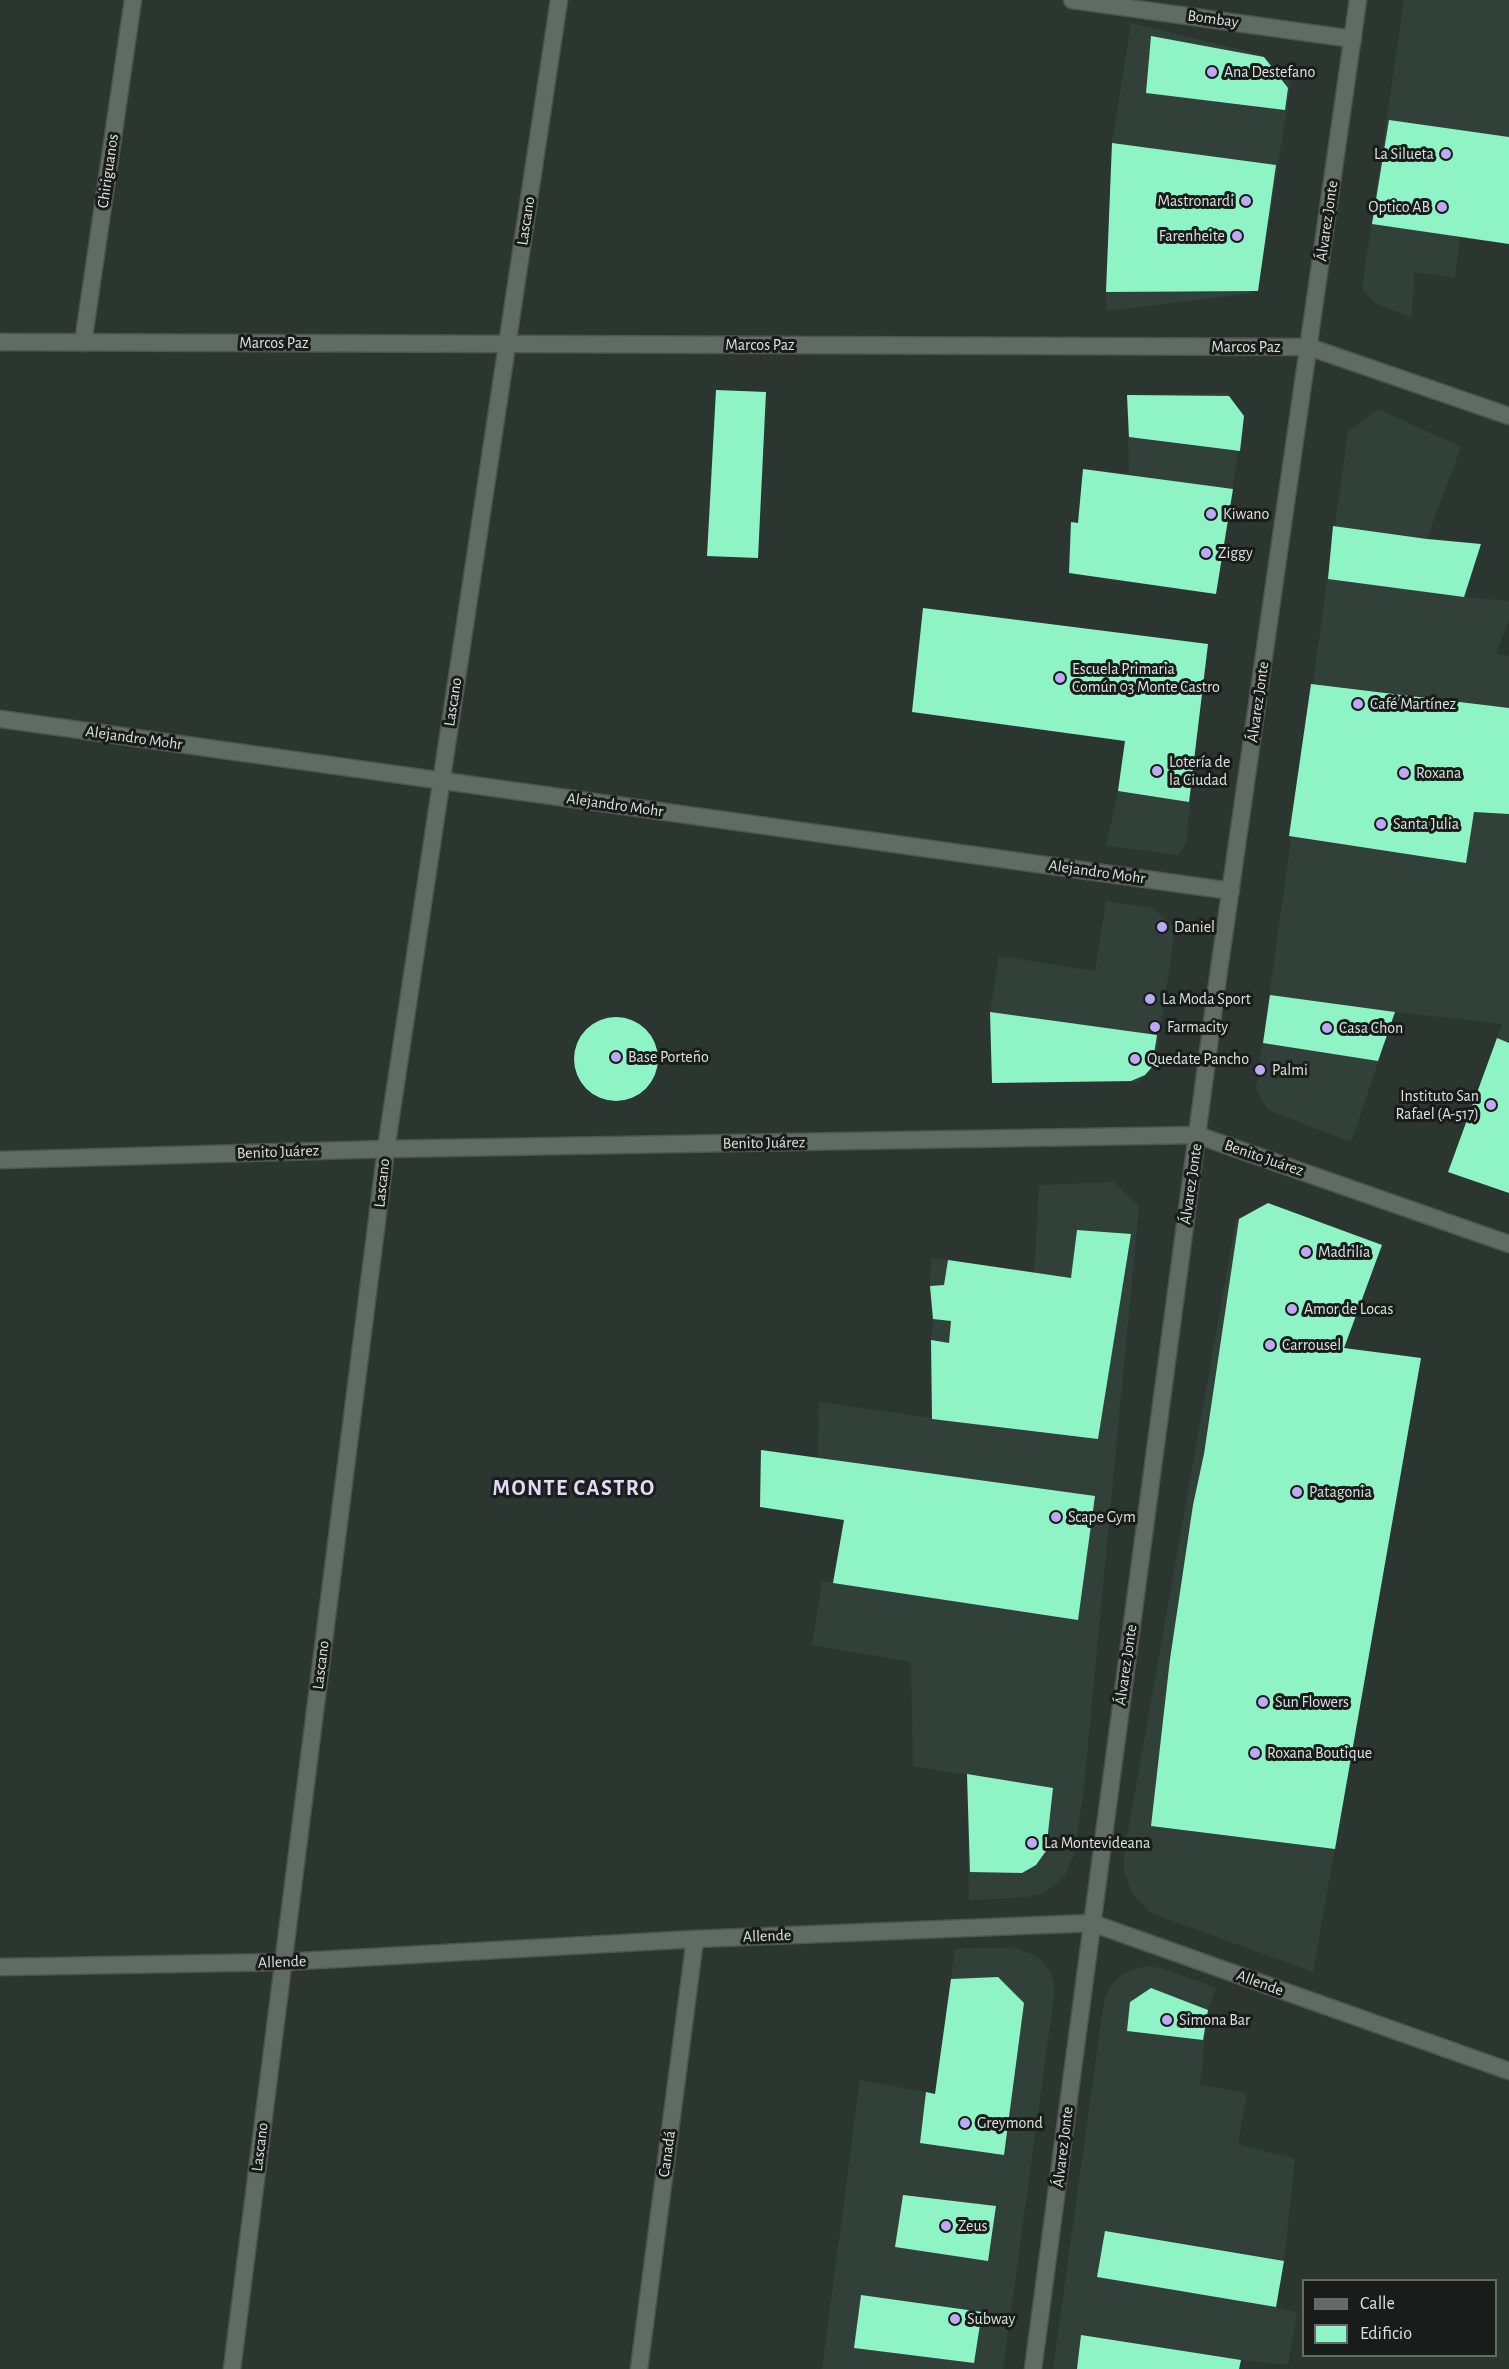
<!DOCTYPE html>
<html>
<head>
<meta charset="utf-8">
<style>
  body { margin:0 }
  #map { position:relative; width:1509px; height:2369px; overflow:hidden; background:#2c3631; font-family:"Alegreya Sans",sans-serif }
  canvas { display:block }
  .legend { position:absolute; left:1302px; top:2279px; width:195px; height:78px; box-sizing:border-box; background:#181c1a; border:2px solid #666b69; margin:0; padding:8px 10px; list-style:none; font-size:18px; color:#dce2df }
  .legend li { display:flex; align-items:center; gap:12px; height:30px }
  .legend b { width:30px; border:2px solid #666b69 }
</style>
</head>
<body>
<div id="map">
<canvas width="1509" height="2369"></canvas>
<ul class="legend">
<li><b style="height:8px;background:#606b66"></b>Calle</li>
<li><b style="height:16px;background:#8ef4c5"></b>Edificio</li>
</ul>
</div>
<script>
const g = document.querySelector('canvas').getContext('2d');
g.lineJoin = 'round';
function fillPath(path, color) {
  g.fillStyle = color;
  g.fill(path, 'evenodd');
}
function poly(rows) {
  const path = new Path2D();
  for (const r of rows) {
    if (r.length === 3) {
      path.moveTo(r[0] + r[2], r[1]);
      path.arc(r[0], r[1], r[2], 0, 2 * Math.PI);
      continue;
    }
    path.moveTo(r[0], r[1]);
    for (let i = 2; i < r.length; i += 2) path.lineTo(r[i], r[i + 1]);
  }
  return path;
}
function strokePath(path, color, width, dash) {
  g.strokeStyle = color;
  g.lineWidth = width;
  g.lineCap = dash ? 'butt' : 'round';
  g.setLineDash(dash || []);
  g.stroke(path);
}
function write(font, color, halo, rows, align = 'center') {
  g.font = font + ' "Alegreya Sans",sans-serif';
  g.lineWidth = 6;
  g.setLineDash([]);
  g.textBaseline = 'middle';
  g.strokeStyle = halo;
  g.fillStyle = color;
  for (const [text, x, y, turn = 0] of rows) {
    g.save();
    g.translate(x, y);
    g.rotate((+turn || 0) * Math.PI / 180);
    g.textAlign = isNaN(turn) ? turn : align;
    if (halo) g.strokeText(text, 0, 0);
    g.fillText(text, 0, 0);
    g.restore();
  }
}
const built = poly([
  [1404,0,1509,0,1509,244,1460,236,1455,278,1414,272,1412,318,1376,304,1362,289],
  [1131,23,1262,55,1291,83,1258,288,1246,294,1107,311,1106,292,1112,143],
  [1226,393,1244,415,1216,594,1069,573,1071,522,1078,522,1083,469,1129,474,1127,395],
  [1378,409,1461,447,1427,538,1481,544,1465,597,1509,601,1509,619,1496,654,1509,656,1509,1193,1448,1172,1502,1024,1395,1012,1351,1142,1268,1110,1256,1090,1348,432],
  [1125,741,1195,752,1186,844,1178,855,1106,846,1118,791],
  [1106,901,1153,908,1175,929,1155,1066,1138,1082,992,1083,990,1012,999,956,1095,971],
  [1114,1182,1139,1206,1084,1786,1075,1852,1065,1875,1053,1887,1041,1894,1027,1897,969,1900,967,1775,913,1766,911,1662,812,1645,822,1582,833,1582,844,1520,760,1507,761,1450,818,1458,819,1402,932,1418,931,1340,933,1319,930,1286,931,1258,1034,1272,1039,1185],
  [1263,1205,1382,1245,1344,1348,1421,1358,1313,1972,1151,1913,1131,1892,1124,1870,1124,1854,1236,1220],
  [1011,1947,1033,1954,1043,1962,1049,1970,1054,1982,1054,1996,1003,2369,822,2369,860,2080,935,2094,955,1949],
  [1145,1966,1161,1968,1216,1988,1208,2010,1200,2085,1247,2093,1238,2144,1295,2159,1284,2261,1276,2307,1297,2313,1288,2365,1241,2360,1239,2369,1053,2369,1104,2001,1112,1984,1123,1974]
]);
const building = poly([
  [1151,36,1264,57,1288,88,1285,110,1146,93],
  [1389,120,1509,137,1509,244,1372,224],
  [1112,143,1276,165,1258,291,1106,292],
  [716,390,766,392,758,558,707,556],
  [1127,395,1229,396,1244,416,1240,451,1129,437],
  [1083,469,1233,489,1216,594,1069,573,1071,522,1078,523],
  [1333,526,1427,539,1481,544,1464,597,1328,579],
  [923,608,1208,644,1189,802,1118,791,1125,741,912,712],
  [1311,684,1509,708,1509,814,1474,812,1466,863,1289,836],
  [1270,995,1395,1012,1378,1061,1263,1043],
  [990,1012,1157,1035,1152,1067,1145,1075,1131,1081,992,1083],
  [616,1059,42],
  [1497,1038,1509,1043,1509,1193,1448,1172],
  [1268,1203,1382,1245,1344,1348,1421,1358,1335,1849,1151,1826,1170,1659,1193,1505,1204,1454,1239,1219],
  [1077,1230,1131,1234,1098,1439,932,1419,931,1340,949,1343,951,1321,933,1319,930,1286,944,1285,948,1260,1071,1278],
  [761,1450,1095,1496,1078,1620,833,1583,844,1520,760,1507],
  [967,1774,1053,1788,1046,1851,1036,1865,1022,1873,970,1872],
  [998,1977,1024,2003,1004,2155,920,2143,926,2092,935,2094,951,1979],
  [1151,1988,1208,2010,1203,2040,1127,2031,1130,2002],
  [903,2195,996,2206,988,2261,895,2247],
  [1105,2231,1284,2261,1276,2307,1097,2277],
  [861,2295,982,2312,974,2363,854,2348],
  [1081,2335,1241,2360,1239,2369,1077,2369]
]);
const minor = poly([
  [1072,0,1353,39],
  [0,342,1309,347,1509,416],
  [83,343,133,0],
  [0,719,1231,891],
  [0,1160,386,1149,1197,1135,1509,1244],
  [0,1967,283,1962,695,1939,1092,1923,1509,2071],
  [639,2369,695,1939]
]);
const tertiary = poly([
  [232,2369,386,1149,559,0],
  [1033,2369,1218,977,1358,0]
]);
const markers = [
  [1212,72,6,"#bda9f5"],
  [1446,154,6,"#bda9f5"],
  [1246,201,6,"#bda9f5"],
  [1442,207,6,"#bda9f5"],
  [1237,236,6,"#bda9f5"],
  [1211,514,6,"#bda9f5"],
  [1206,553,6,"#bda9f5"],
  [1060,678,6,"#bda9f5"],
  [1358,704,6,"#bda9f5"],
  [1157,771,6,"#bda9f5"],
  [1404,773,6,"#bda9f5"],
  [1381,824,6,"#bda9f5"],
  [1162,927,6,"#bda9f5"],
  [1150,999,6,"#bda9f5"],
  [1155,1027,6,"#bda9f5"],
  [1327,1028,6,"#bda9f5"],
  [616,1057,6,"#bda9f5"],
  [1135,1059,6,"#bda9f5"],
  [1260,1070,6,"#bda9f5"],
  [1491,1105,6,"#bda9f5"],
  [1306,1252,6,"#bda9f5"],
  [1292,1309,6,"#bda9f5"],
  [1270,1345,6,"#bda9f5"],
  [1297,1492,6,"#bda9f5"],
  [1056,1517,6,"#bda9f5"],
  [1263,1702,6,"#bda9f5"],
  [1255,1753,6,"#bda9f5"],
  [1032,1843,6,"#bda9f5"],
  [1167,2020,6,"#bda9f5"],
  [965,2123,6,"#bda9f5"],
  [946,2226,6,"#bda9f5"],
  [955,2319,6,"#bda9f5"]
];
const streetNames = [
  ["Bombay",1213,19,8],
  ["Chiriguanos",108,171,-82],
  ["Lascano",526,221,-81],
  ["Álvarez Jonte",1327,221,-82],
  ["Marcos Paz",274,343],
  ["Marcos Paz",760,345],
  ["Marcos Paz",1246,347],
  ["Lascano",453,702,-81],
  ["Álvarez Jonte",1258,702,-82],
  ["Alejandro Mohr",134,738,8],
  ["Alejandro Mohr",615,805,8],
  ["Alejandro Mohr",1097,872,8],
  ["Benito Juárez",764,1143,-1],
  ["Benito Juárez",278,1152,-2],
  ["Benito Juárez",1264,1158,19],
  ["Lascano",382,1183,-84],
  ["Álvarez Jonte",1191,1184,-82],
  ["Lascano",321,1665,-83],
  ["Álvarez Jonte",1126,1665,-82],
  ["Allende",767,1936,-2],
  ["Allende",282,1962,-2],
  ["Allende",1260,1983,20],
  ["Lascano",260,2147,-83],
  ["Álvarez Jonte",1063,2147,-83],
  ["Canadá",667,2154,-82]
];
const poiNames = [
  ["Ana Destefano",1224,72],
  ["La Silueta",1434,154,"right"],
  ["Mastronardi",1234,201,"right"],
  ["Optico AB",1430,207,"right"],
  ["Farenheite",1225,236,"right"],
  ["Kiwano",1223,514],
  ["Ziggy",1218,553],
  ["Escuela Primaria",1072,669],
  ["Común 03 Monte Castro",1072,687],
  ["Café Martínez",1370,704],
  ["Lotería de",1169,762],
  ["la Ciudad",1169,780],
  ["Roxana",1416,773],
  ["Santa Julia",1393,824],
  ["Daniel",1174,927],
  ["La Moda Sport",1162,999],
  ["Farmacity",1167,1027],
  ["Casa Chon",1339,1028],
  ["Base Porteño",628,1057],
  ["Quedate Pancho",1147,1059],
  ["Palmi",1272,1070],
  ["Instituto San",1479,1096,"right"],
  ["Rafael (A-517)",1479,1114,"right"],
  ["Madrilia",1318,1252],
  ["Amor de Locas",1304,1309],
  ["Carrousel",1282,1345],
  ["Patagonia",1309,1492],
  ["Scape Gym",1068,1517],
  ["Sun Flowers",1275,1702],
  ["Roxana Boutique",1267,1753],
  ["La Montevideana",1044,1843],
  ["Simona Bar",1179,2020],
  ["Greymond",977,2123],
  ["Zeus",958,2226],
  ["Subway",967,2319]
];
const districtNames = [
  ["MONTE CASTRO",574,1488]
];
fillPath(built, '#314139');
fillPath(building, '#8ef4c5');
strokePath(minor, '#4c5550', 19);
strokePath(tertiary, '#4c5550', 19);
strokePath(minor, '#606b66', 16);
strokePath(tertiary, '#606b66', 16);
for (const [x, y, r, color] of markers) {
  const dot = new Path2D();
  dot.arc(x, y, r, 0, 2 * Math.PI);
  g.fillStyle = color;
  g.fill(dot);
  strokePath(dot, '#181c1a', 2);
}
write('16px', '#dce2df', '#181c1a', streetNames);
write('16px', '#dce2df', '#181c1a', poiNames, 'left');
g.letterSpacing = '1.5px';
write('bold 22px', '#e0daf7', '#181c1a', districtNames);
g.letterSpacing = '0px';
</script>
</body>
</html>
